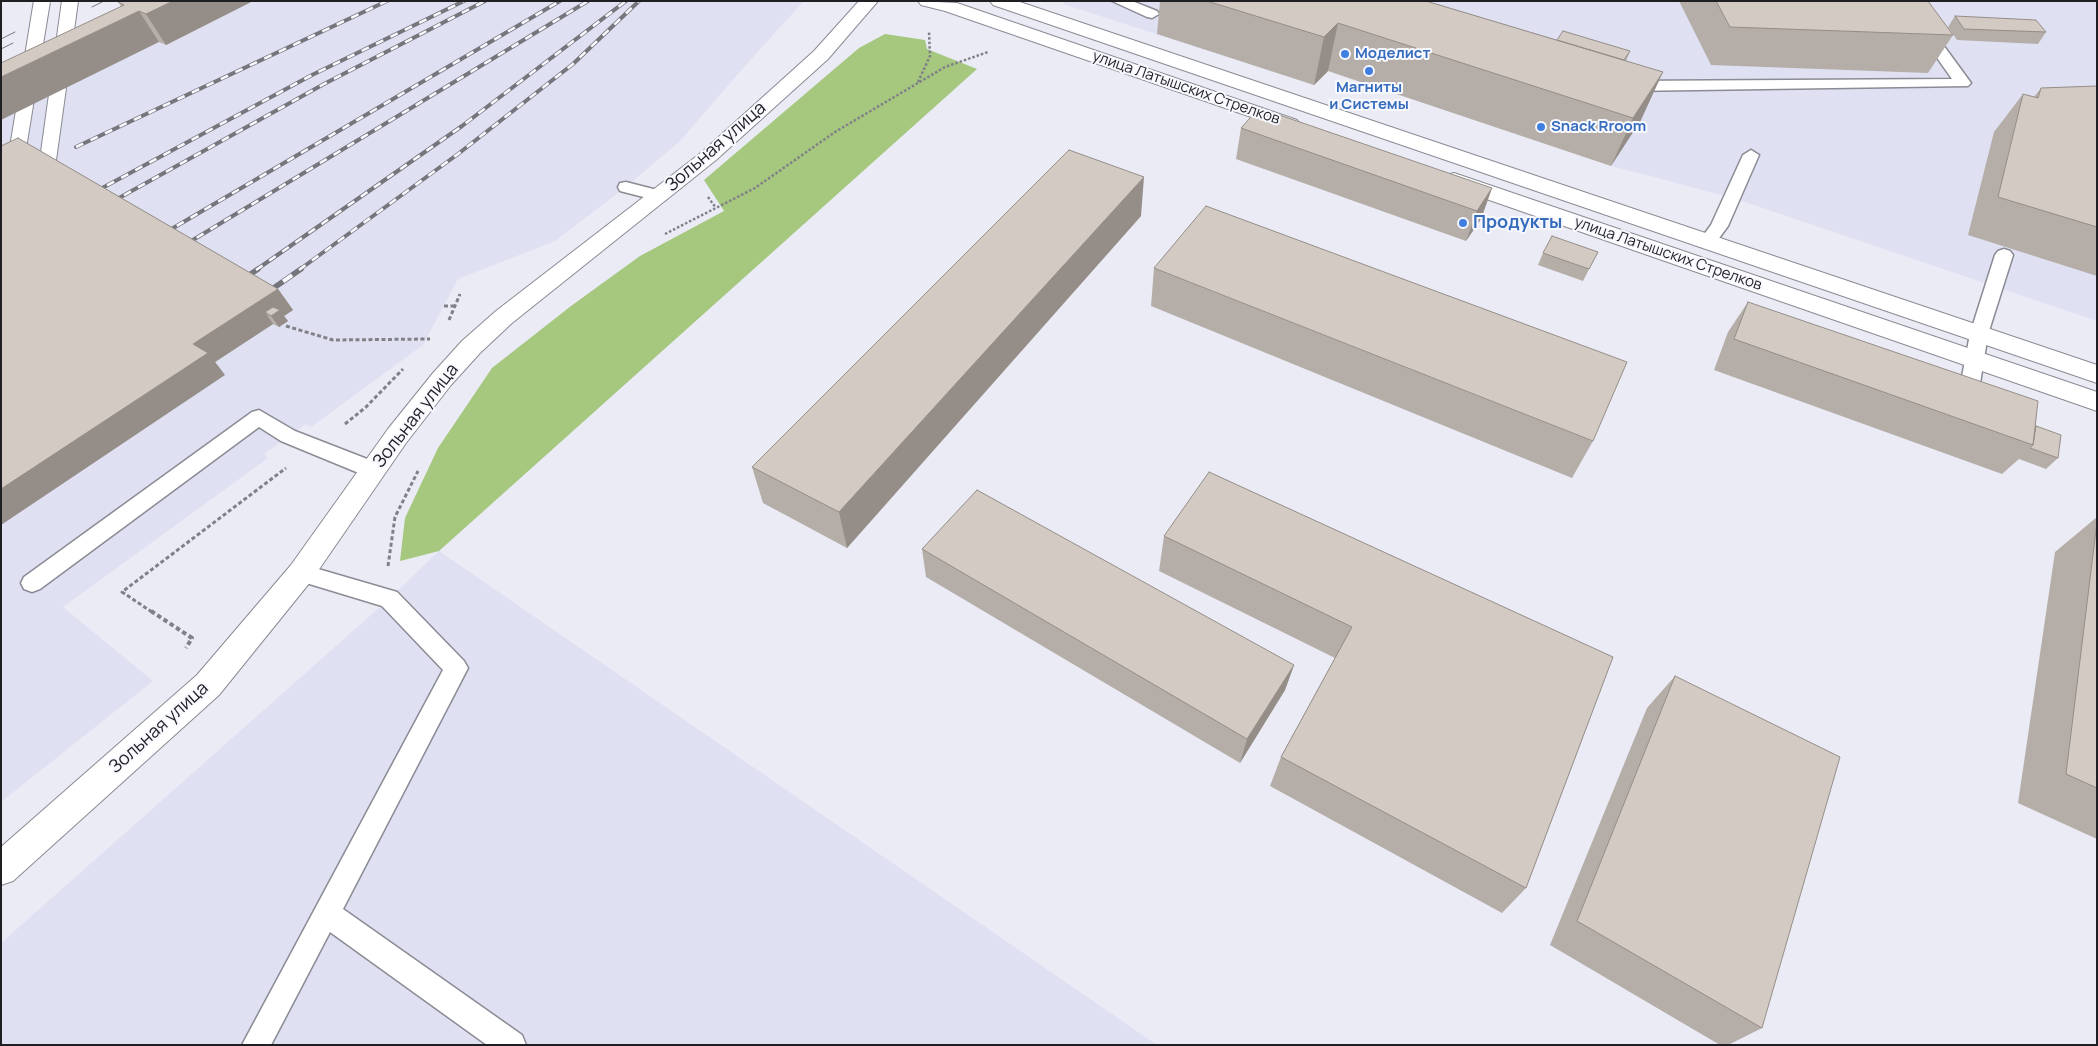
<!DOCTYPE html>
<html>
<head>
<meta charset="utf-8">
<style>
  body { margin:0 }
  #map { position:relative; width:2098px; height:1046px; overflow:hidden; background:#eaebf5; font-family:Manrope,sans-serif }
  canvas { display:block }
  .frame { position:absolute; inset:0; border:2px solid #1f1f23; pointer-events:none }
</style>
</head>
<body>
<div id="map">
<canvas width="2098" height="1046"></canvas>
<div class="frame"></div>
</div>
<script>
const g = document.querySelector('canvas').getContext('2d');
g.lineJoin = 'round';
function fillPath(path, color) {
  g.fillStyle = color;
  g.fill(path, 'evenodd');
}
function poly(rows) {
  const path = new Path2D();
  for (const r of rows) {
    path.moveTo(r[0], r[1]);
    for (let i = 2; i < r.length; i += 2) path.lineTo(r[i], r[i + 1]);
  }
  return path;
}
function strokePath(path, color, width, dash) {
  g.strokeStyle = color;
  g.lineWidth = width;
  g.lineCap = dash ? 'butt' : 'round';
  g.setLineDash(dash || []);
  g.stroke(path);
}
function write(font, color, halo, rows, align = 'center') {
  g.font = font + ' Manrope,sans-serif';
  g.lineWidth = 4;
  g.setLineDash([]);
  g.textBaseline = 'middle';
  g.strokeStyle = halo;
  g.fillStyle = color;
  for (const [text, x, y, turn = 0] of rows) {
    g.save();
    g.translate(x, y);
    g.rotate((+turn || 0) * Math.PI / 180);
    g.textAlign = isNaN(turn) ? turn : align;
    if (halo) g.strokeText(text, 0, 0);
    g.fillText(text, 0, 0);
    g.restore();
  }
}
const built = poly([
  [253,1,804,1,744,67,681,140,626,187,555,241,458,279,423,345,311,427,306,424,264,454,268,458,63,607,153,681,1,802,1,120,159,42,166,45],
  [1066,1,2097,1,2097,321,1730,197,1611,166,1328,71,1314,85,1063,4],
  [439,551,1157,1045,1,1045,1,943,389,599]
]);
const green = poly([
  [885,34,925,40,927,49,977,69,439,551,400,561,405,518,438,448,492,368,571,306,640,256,724,211,704,180,859,48]
]);
const pathFar2 = poly([
  [918,82,930,56,929,32],
  [708,197,716,208],
  [665,234,755,188,835,132,945,67,988,52]
]);
const pathFar1 = poly([
  [444,306,454,306],
  [449,320,460,294],
  [286,326,333,340,430,339],
  [345,424,366,407,403,369],
  [388,566,395,517,418,471],
  [152,612,122,592,286,468]
]);
const path = poly([
  [151,611,192,638,186,648]
]);
const lane = poly([
  [1112,1,1132,1,1157,11,1159,14,1152,18,1147,17,1112,1],
  [1897,1,1911,1,1971,83,1968,86,1628,91,1620,86,1628,81,1952,79,1897,1],
  [1751,150,1759,155,1728,226,1714,245,1702,245,1699,241,1711,225,1743,155,1751,150],
  [626,182,665,192,667,196,665,200,659,201,620,191,618,187,620,183,626,182],
  [2004,249,2010,251,2013,255,1988,334,1977,402,1974,407,1964,410,1957,408,1954,403,1958,398,1970,334,1995,255,1998,251,2004,249],
  [259,410,295,431,380,464,383,470,380,476,373,478,366,476,281,441,259,427,40,589,32,592,24,589,21,583,24,577,252,412,259,410],
  [301,564,397,592,464,661,468,668,343,909,522,1035,526,1045,487,1045,330,932,271,1045,242,1045,443,670,382,606,293,579,290,573,293,567,301,564]
]);
const secondary = poly([
  [859,1,878,1,828,59,716,160,512,323,480,353,451,385,406,443,311,581,219,695,13,881,1,885,1,847,197,675,291,565,388,429,433,373,462,341,496,311,702,152,814,51,859,1],
  [918,1,957,3,1297,120,1300,124,1297,128,1290,130,1283,128,945,11,921,5,918,1],
  [990,1,1017,1,2097,365,2097,383,993,5,990,1],
  [1454,173,2097,392,2097,411,1446,185,1443,180,1446,175,1454,173]
]);
const tram = poly([
  [92,7,104,1],
  [1,39,15,32],
  [1,49,13,43]
]);
const railFar1 = poly([
  [76,147,387,1],
  [93,193,312,75,464,1],
  [110,203,324,84,485,1],
  [163,234,560,1],
  [183,246,588,1],
  [256,270,462,126,626,1],
  [299,270,458,154,573,64,639,1]
]);
const rail = poly([
  [242,280,258,269],
  [265,294,301,269]
]);
const laneBridge = poly([
  [15,166,42,1],
  [47,167,70,1]
]);
const wall = poly([
  [253,1,166,45,159,42,121,6,118,2],
  [1160,1,1426,1,1557,40,1630,51,1626,61,1641,120,1611,166,1328,71,1314,85,1157,34],
  [1679,1,1928,1,1953,35,1928,73,1711,65],
  [1955,16,2046,32,2038,44,1957,40,1948,27],
  [2097,86,2097,276,1968,235,1994,132,2023,94,2034,97,2041,88],
  [1241,128,1492,188,1481,219,1466,241,1236,159],
  [18,138,278,289,293,310,284,316,288,321,279,327,273,324,215,362,225,375],
  [1141,216,847,548,763,503,752,467],
  [1598,252,1583,281,1538,265,1543,253],
  [1154,268,1593,441,1572,478,1151,306],
  [1748,302,2036,426,2058,458,2046,469,2019,459,2002,474,1714,370,1728,332],
  [2097,517,2097,839,2018,803,2055,552],
  [1164,536,1613,657,1526,888,1502,913,1270,786,1281,757,1335,658,1159,571],
  [922,549,1294,665,1285,690,1240,763,926,577],
  [1675,676,1762,1028,1728,1045,1720,1045,1550,945,1647,708]
]);
const shadedWall = poly([
  [173,1,253,1,166,45,146,14],
  [139,11,159,42,1,120,1,77],
  [1338,23,1328,71,1314,85,1324,37],
  [1663,72,1641,120,1611,166,1633,118],
  [1144,177,1141,216,847,548,839,512],
  [1492,188,1481,219,1466,241,1477,211],
  [278,289,293,310,284,316,288,321,279,327,271,316,265,312,273,324,215,362,225,375,1,525,1,489,193,344],
  [1294,665,1285,690,1240,763,1247,739]
]);
const building = poly([
  [119,1,173,1,146,14,139,11,1,77,1,63,124,5,118,2,119,1],
  [1207,1,1426,1,1663,72,1633,118,1338,23,1324,37,1207,1],
  [1716,1,1928,1,1953,35,1730,27,1716,1],
  [1955,16,2036,20,2046,32,1964,29,1955,16],
  [1563,31,1630,51,1624,60,1557,40,1563,31],
  [2097,86,2097,227,1998,197,2023,94,2038,98,2041,88,2097,86],
  [1259,108,1492,188,1477,211,1241,128,1259,108],
  [18,138,278,289,193,344,208,353,1,489,1,146,18,138],
  [1069,150,1144,177,839,512,752,467,1069,150],
  [1206,206,1627,362,1593,441,1154,268,1206,206],
  [1552,236,1598,252,1589,269,1543,253,1552,236],
  [1748,302,2038,401,2033,445,1734,339,1748,302],
  [273,307,280,310,271,316,265,312,273,307],
  [2036,426,2061,435,2058,458,2030,448,2033,445,2036,426],
  [1209,472,1613,657,1526,888,1281,757,1352,627,1164,536,1209,472],
  [977,490,1294,665,1247,739,922,549,977,490],
  [2097,522,2097,788,2066,774,2097,522],
  [1675,676,1840,757,1762,1028,1577,921,1675,676]
]);
const markers = [
  [1345,54,5,"#3f7fe0"],
  [1369,71,5,"#3f7fe0"],
  [1541,127,5,"#3f7fe0"],
  [1463,223,5,"#3f7fe0"]
];
const farShopnames = [
  ["Моделист",1355,54],
  ["Магниты",1369,88,"center"],
  ["и Системы",1369,105,"center"],
  ["Snack Rroom",1551,127]
];
const farStreetnames = [
  ["улица Латышских Стрелков",1186,88,19],
  ["улица Латышских Стрелков",1668,254,19]
];
const streetNames = [
  ["Зольная улица",716,147,-41],
  ["Зольная улица",416,416,-52],
  ["Зольная улица",159,728,-42]
];
const shopNames = [
  ["Продукты",1473,223]
];
fillPath(built, '#dfe1f3');
fillPath(green, '#a5c77e');
strokePath(lane, '#8a8b94', 3);
strokePath(secondary, '#8a8b94', 2);
strokePath(pathFar2, '#808188', 2.5, [2.5, 2]);
strokePath(pathFar1, '#808188', 3, [4, 2.5]);
strokePath(path, '#808188', 4, [4.5, 3]);
fillPath(lane, '#fff');
fillPath(secondary, '#fff');
strokePath(tram, '#75757c', 1);
strokePath(railFar1, '#75757c', 4);
strokePath(rail, '#75757c', 5.5);
strokePath(railFar1, '#f8f8ff', 2.5, [8]);
strokePath(rail, '#f8f8ff', 4, [11]);
strokePath(laneBridge, '#8a8b94', 18, []);
strokePath(laneBridge, '#fff', 16);
fillPath(wall, '#b5aea8');
fillPath(shadedWall, '#948d88');
fillPath(building, '#d3cac3');
strokePath(building, '#948d88', 1);
for (const [x, y, r, color] of markers) {
  const dot = new Path2D();
  dot.arc(x, y, r, 0, 2 * Math.PI);
  g.fillStyle = color;
  g.fill(dot);
  strokePath(dot, '#f8f8ff', 2);
}
write('bold 15px', '#366cbe', '#f8f8ff', farShopnames, 'left');
write('15px', '#1f1f23', '#f8f8ff', farStreetnames);
write('18px', '#1f1f23', '#f8f8ff', streetNames);
write('bold 18px', '#366cbe', '#f8f8ff', shopNames, 'left');
</script>
</body>
</html>
